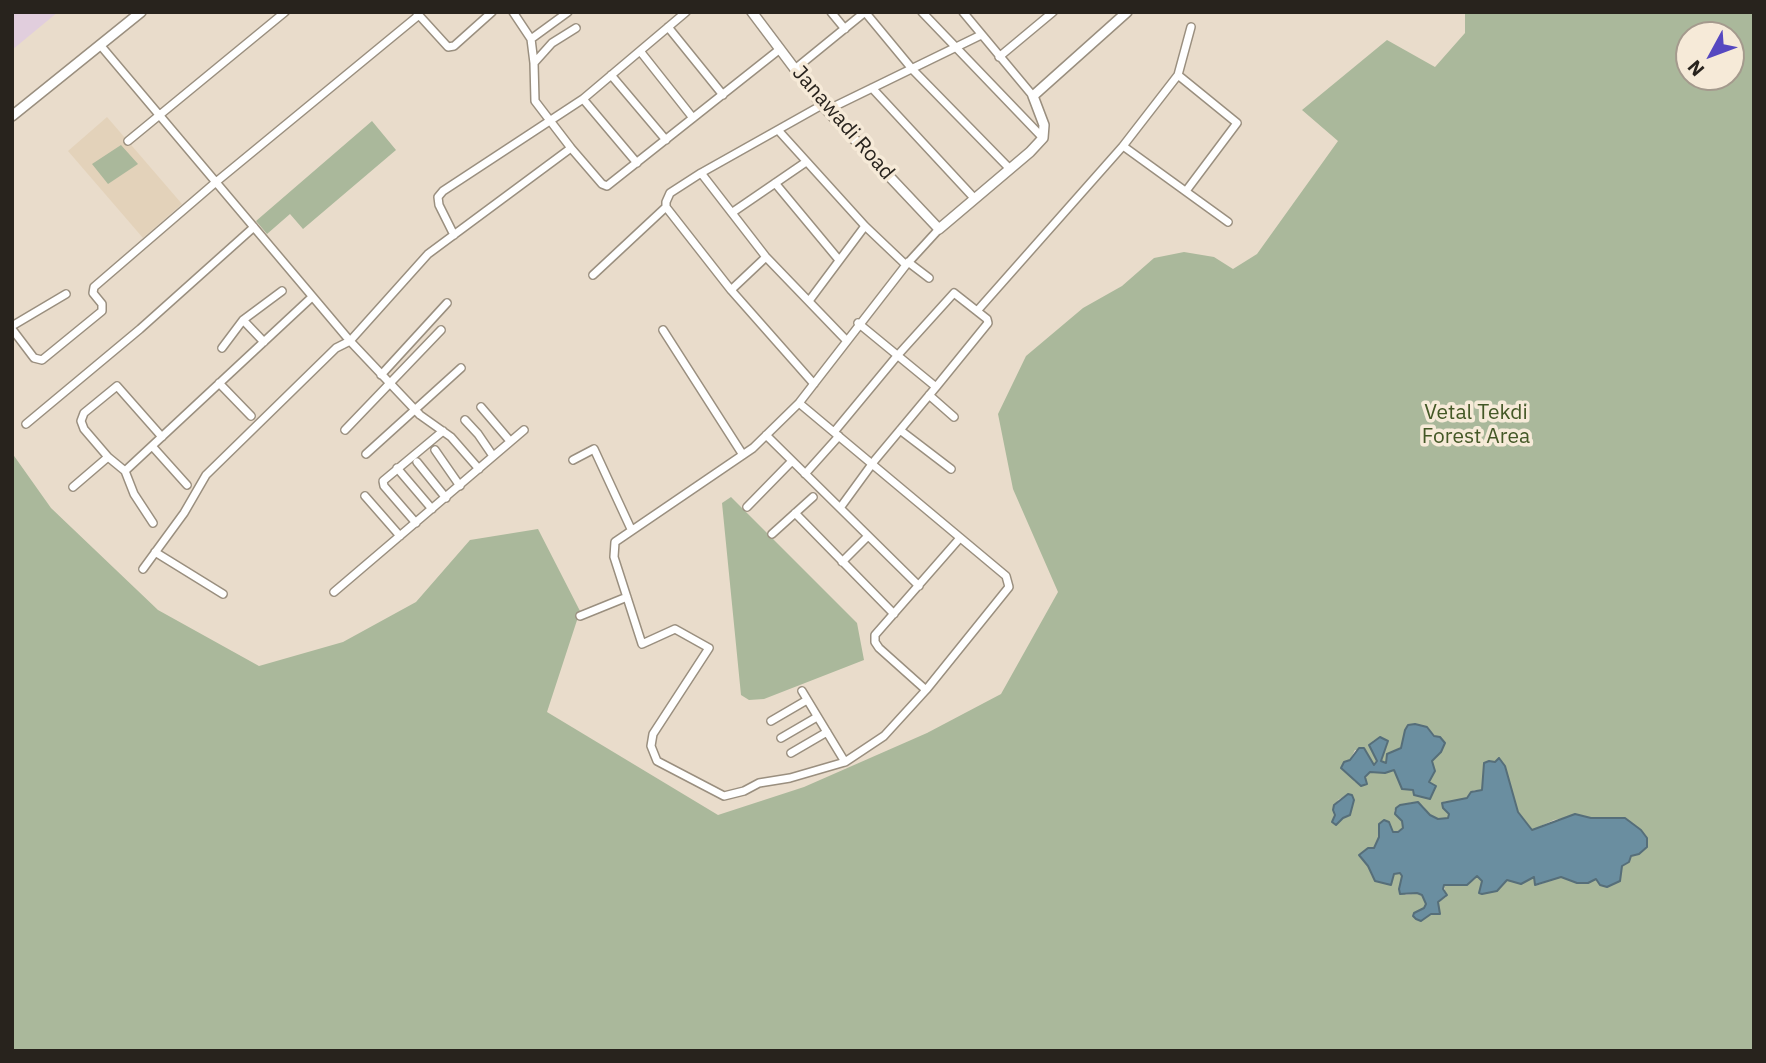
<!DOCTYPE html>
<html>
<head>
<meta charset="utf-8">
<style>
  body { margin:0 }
  #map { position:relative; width:1766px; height:1063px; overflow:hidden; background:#e9dccb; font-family:"IBM Plex Sans",sans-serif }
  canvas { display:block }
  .frame { position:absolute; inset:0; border:14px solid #28231d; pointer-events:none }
  .north { position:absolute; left:1675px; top:21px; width:70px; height:70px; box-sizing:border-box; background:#f6ead8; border:2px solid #a49a8d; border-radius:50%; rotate:229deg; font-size:19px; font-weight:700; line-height:28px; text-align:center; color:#28231d }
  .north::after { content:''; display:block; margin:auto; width:24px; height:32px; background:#5648c0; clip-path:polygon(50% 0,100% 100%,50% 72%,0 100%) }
</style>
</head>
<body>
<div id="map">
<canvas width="1766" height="1063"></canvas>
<div class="frame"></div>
<div class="north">N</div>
</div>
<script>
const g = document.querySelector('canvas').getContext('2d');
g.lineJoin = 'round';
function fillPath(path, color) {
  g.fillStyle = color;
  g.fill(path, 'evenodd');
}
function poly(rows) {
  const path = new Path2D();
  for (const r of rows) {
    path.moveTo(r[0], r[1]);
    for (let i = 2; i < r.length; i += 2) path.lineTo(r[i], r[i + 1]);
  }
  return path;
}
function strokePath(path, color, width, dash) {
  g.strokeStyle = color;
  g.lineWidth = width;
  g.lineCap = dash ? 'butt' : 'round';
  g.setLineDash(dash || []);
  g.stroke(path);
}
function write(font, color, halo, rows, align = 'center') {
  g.font = font + ' "IBM Plex Sans",sans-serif';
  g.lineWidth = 7;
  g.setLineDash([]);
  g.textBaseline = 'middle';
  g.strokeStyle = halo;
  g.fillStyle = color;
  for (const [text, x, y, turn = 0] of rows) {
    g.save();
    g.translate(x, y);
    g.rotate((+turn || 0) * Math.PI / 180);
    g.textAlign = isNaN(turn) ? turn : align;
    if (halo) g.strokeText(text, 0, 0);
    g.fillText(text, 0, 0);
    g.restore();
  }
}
const commercial = poly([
  [12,12,58,12,12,50]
]);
const built = poly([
  [107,117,182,204,143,238,68,151]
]);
const green = poly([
  [1465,12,1754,12,1754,1051,12,1051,12,453,51,508,158,610,259,666,343,642,416,602,470,540,538,529,580,611,547,712,718,815,804,787,927,733,1001,694,1058,592,1013,489,998,414,1026,356,1083,308,1122,286,1154,258,1184,252,1214,257,1233,269,1257,254,1338,141,1302,110,1387,40,1435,67,1465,33],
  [1689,35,1731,35,1731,77,1689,77],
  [1427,727,1444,747,1432,761,1429,783,1435,790,1431,796,1423,798,1401,784,1394,770,1385,773,1370,772,1365,779,1355,782,1350,774,1350,760,1355,750,1366,751,1374,765,1377,761,1373,741,1382,737,1388,742,1381,762,1386,763,1387,757,1401,748,1405,730],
  [1499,758,1505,766,1518,812,1532,830,1554,820,1582,815,1590,818,1625,818,1641,830,1647,838,1647,847,1631,856,1622,866,1619,881,1607,887,1595,879,1588,883,1577,883,1561,877,1538,885,1534,881,1534,877,1527,881,1518,882,1507,880,1500,887,1479,892,1482,881,1477,876,1474,880,1463,884,1444,885,1446,897,1438,902,1435,913,1427,915,1414,913,1424,908,1426,904,1422,895,1417,893,1406,895,1399,889,1402,876,1400,873,1394,874,1392,881,1372,876,1368,866,1359,855,1374,848,1379,837,1379,827,1396,832,1403,828,1402,821,1394,811,1396,808,1412,802,1423,806,1430,815,1438,819,1448,818,1449,814,1443,808,1444,802,1468,798,1474,790,1482,790,1489,761,1495,762],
  [1348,794,1354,800,1350,815,1343,818,1335,825,1332,822,1338,800],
  [372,121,396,150,303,229,290,214,267,234,256,221],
  [121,145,138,164,108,184,92,164],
  [731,497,857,623,864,660,764,699,749,700,741,695,722,503]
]);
const water = poly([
  [1415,724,1427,727,1434,736,1440,737,1445,743,1441,752,1432,761,1435,771,1429,782,1436,786,1430,799,1414,795,1413,790,1402,789,1394,770,1385,773,1370,772,1365,777,1367,784,1361,786,1341,768,1344,762,1350,760,1359,748,1364,748,1374,765,1377,761,1369,745,1380,737,1388,741,1381,761,1386,763,1387,754,1401,748,1405,730,1408,725,1415,724],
  [1499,758,1505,766,1518,812,1532,830,1575,814,1591,818,1625,818,1641,830,1647,838,1647,847,1639,854,1631,856,1629,862,1622,866,1620,881,1607,887,1600,885,1596,879,1588,883,1577,883,1561,877,1535,885,1534,877,1521,884,1507,880,1497,891,1482,894,1479,893,1482,881,1477,876,1467,885,1444,885,1443,889,1447,895,1438,902,1440,914,1431,914,1421,921,1416,919,1413,916,1414,913,1424,908,1426,904,1422,895,1417,893,1400,894,1399,889,1402,876,1400,873,1394,874,1391,885,1375,881,1368,866,1359,855,1368,848,1374,848,1379,837,1379,824,1384,820,1389,822,1393,832,1398,832,1403,828,1402,821,1395,814,1396,808,1400,805,1418,802,1430,815,1438,819,1448,818,1449,814,1443,808,1442,803,1467,798,1471,792,1482,790,1484,763,1489,761,1495,762,1499,758],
  [1348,794,1352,795,1354,800,1350,815,1343,818,1336,825,1332,822,1335,815,1333,810,1334,805,1348,794]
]);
const minor = poly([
  [513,12,531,39,534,63],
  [831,12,845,29],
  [865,12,913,70,1010,169],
  [922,12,1043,138],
  [963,12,1033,96],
  [417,13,448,47,454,46,492,12],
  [668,27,723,95],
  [576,28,552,43,534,63,535,101,571,148,602,184,607,186,780,49],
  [531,39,568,12],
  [101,46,350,341,420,415,451,437,479,469],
  [640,51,693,118],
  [999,57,1053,12],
  [795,69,865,12],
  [611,75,666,140],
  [1178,75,1237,123,1186,191],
  [872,88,975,199],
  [583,99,637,163],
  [827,110,981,35],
  [778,130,865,226,906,265],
  [128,141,285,12],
  [1123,146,1178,75,1191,27],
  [701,173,766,257,846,340],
  [775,183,839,260],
  [733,212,806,162],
  [454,235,439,205,438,197,443,191,583,99,686,12],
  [908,262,929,278],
  [593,275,666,207],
  [731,290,766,257],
  [809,301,865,226],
  [977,311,1123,146,1228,222],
  [243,320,264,342],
  [12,326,66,294],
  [12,329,34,358,42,360,102,311,102,304,93,293,94,287,216,182,419,15],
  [663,330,743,455],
  [222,348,243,320,282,291],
  [381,375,447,303],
  [219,383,251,416],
  [814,384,731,290,666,207,666,202,670,193,701,173,822,105],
  [929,395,954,417],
  [799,403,1006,576,1009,587,926,690,884,736,845,762,790,778,759,783,744,791,724,796,657,761,651,746,653,734,709,648,675,629,642,644,614,557,615,542,753,448,799,403,906,265,939,229],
  [481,407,510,441],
  [465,420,478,434,493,456],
  [26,424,140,329,254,227],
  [345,430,441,330],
  [900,430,951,469],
  [834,432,897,356,954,293,987,319,988,323,936,387],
  [766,435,919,586],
  [162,437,117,386,84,413,81,421,84,429,108,457,125,471,312,297],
  [152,446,187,485],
  [435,450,460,486],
  [366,454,461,368],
  [573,460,594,449,631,529],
  [417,462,446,498],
  [397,468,432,509],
  [125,471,134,494,153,523],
  [805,474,839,436],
  [73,487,108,457],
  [365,496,400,536],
  [747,507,792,461],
  [840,508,875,460,936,387,858,323],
  [795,513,894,614],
  [416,523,384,486,383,481,443,431],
  [772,534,813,497],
  [155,552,223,594],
  [842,562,868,536],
  [143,569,184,513,206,475,336,348,350,341,428,254,571,148],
  [334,592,524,430],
  [580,616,627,597],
  [926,690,879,648,875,642,875,635,960,538],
  [802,691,845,762],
  [771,721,807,700],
  [781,738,817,717],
  [791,753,827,732]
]);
const tertiary = poly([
  [752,12,822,105,939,229,1030,152,1043,138,1044,125,1033,96,1127,12],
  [12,116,141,12]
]);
const streetNames = [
  ["Janawadi Road",843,123,49]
];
const parkNames = [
  ["Vetal Tekdi",1476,413],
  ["Forest Area",1476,437]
];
fillPath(commercial, '#e1cedd');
fillPath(built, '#e3d2ba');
fillPath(green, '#aab89b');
fillPath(water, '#6a8ea0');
strokePath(water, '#566e79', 2);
strokePath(minor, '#9a8f7f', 10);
strokePath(tertiary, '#9a8f7f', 12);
strokePath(minor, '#fff', 7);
strokePath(tertiary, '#fff', 9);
write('21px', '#28231d', '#f6ead8', streetNames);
write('21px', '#445826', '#f6ead8', parkNames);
</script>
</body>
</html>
